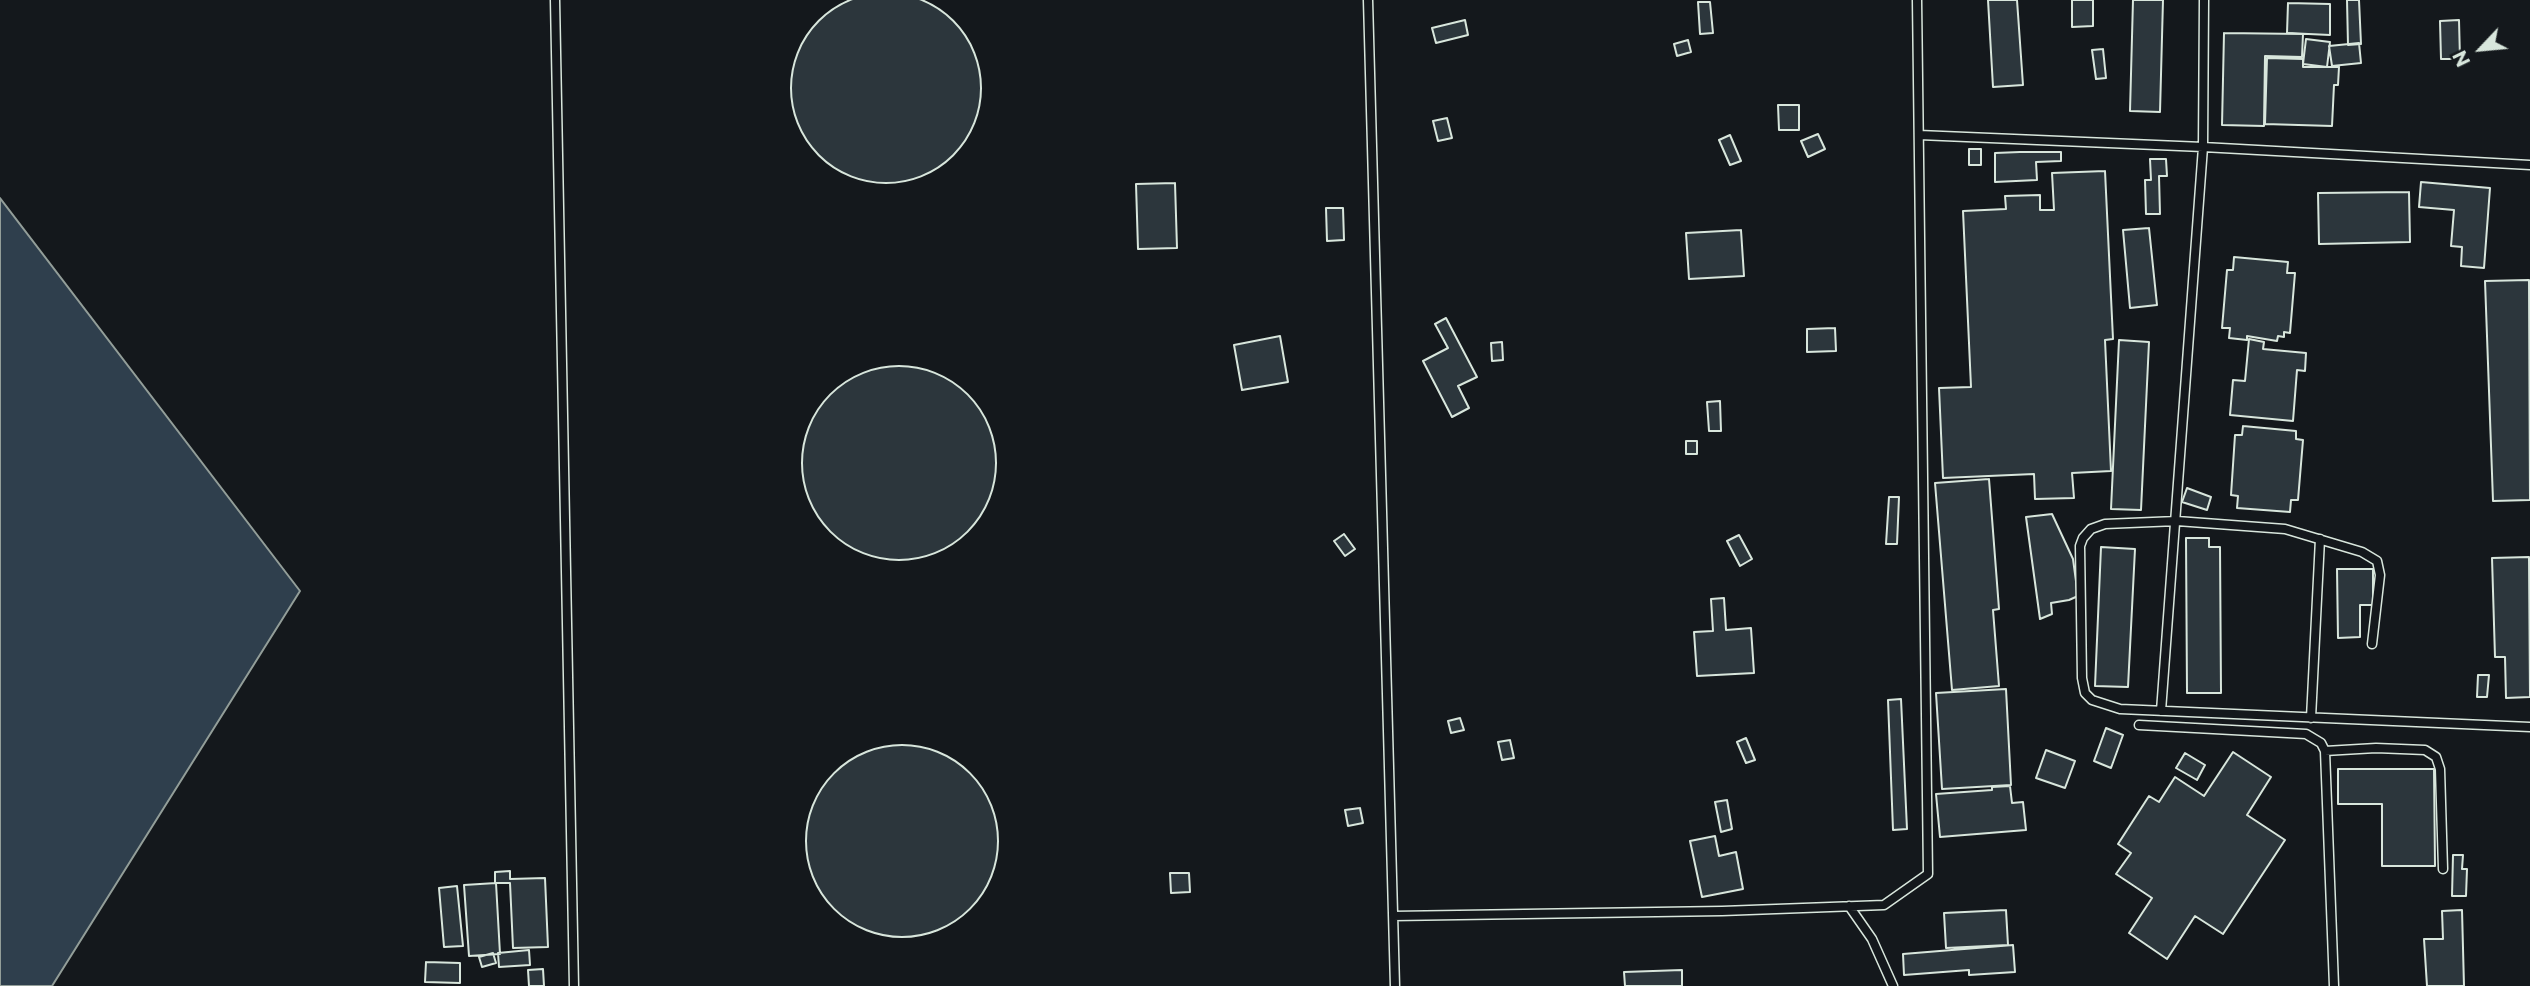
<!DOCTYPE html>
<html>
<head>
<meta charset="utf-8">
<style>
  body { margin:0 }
  #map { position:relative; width:2530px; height:986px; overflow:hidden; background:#14181c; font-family:Montserrat,sans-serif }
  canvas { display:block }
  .north { position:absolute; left:2446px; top:14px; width:70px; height:70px; -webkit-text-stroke:5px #14181c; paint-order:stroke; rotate:244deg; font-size:19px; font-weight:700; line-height:28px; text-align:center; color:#d8e6dc }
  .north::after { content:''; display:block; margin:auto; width:24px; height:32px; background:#d8e6dc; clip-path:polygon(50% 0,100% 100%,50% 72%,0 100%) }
</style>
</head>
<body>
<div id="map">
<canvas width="2530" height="986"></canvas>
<div class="north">N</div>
</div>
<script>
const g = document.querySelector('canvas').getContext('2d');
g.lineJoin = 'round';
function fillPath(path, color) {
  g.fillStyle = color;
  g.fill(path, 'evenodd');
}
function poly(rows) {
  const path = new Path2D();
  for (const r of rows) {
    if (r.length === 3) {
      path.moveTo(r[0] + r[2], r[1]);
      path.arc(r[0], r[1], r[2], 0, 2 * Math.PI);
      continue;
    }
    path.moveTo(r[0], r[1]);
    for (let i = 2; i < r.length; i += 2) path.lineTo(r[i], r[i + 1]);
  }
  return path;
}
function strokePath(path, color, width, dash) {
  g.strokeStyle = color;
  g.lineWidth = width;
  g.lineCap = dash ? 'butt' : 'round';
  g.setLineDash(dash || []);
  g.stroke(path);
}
const water = poly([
  [0,198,300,591,52,986,0,986,0,198]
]);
const building = poly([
  [886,88,95],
  [1988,0,2017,0,2023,85,1993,87,1988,0],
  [2072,0,2093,0,2093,26,2072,27,2072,0],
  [2133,0,2163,0,2160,112,2130,111,2133,0],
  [2347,0,2359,0,2361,44,2348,45,2347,0],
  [1698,2,1710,2,1713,33,1700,34,1698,2],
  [2288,3,2330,4,2330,35,2287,33,2288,3],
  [1465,20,1468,35,1436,43,1432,28,1465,20],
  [2459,20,2460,59,2441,59,2440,21,2459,20],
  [2224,33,2303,34,2302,57,2265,56,2264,126,2222,125,2224,33],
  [2306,39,2330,42,2327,67,2303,64,2306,39],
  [1688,40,1691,52,1677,56,1674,44,1688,40],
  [2359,43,2361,63,2332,66,2329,46,2359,43],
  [2103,49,2106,78,2096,79,2092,50,2103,49],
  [2267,58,2303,59,2303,67,2339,67,2338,85,2334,85,2332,126,2265,124,2267,58],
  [1778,105,1799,105,1799,130,1779,130,1778,105],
  [1447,118,1452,138,1438,141,1433,121,1447,118],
  [1818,134,1825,149,1808,157,1801,141,1818,134],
  [1730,135,1741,161,1730,165,1719,140,1730,135],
  [1969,149,1981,149,1981,165,1969,165,1969,149],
  [2020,152,2061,152,2061,161,2036,162,2037,180,1995,182,1995,153,2020,152],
  [2150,159,2166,159,2167,176,2159,176,2160,214,2146,214,2145,180,2151,180,2150,159],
  [2105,171,2113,339,2105,340,2111,471,2072,473,2074,498,2035,499,2034,474,1943,478,1939,388,1971,387,1963,211,2006,209,2005,196,2040,195,2040,210,2054,210,2052,173,2105,171],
  [2421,182,2490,188,2484,268,2461,266,2462,247,2451,246,2454,210,2419,207,2421,182],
  [1175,183,1177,248,1138,249,1136,184,1175,183],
  [2409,192,2410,242,2319,244,2318,193,2409,192],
  [1326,208,1343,208,1344,240,1327,241,1326,208],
  [2149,228,2157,305,2130,308,2123,230,2149,228],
  [1741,230,1744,276,1689,279,1686,233,1741,230],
  [2234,257,2288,262,2287,273,2295,273,2290,333,2284,332,2284,337,2278,336,2277,341,2247,336,2247,340,2229,338,2230,328,2222,328,2227,270,2233,270,2234,257],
  [2529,280,2530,500,2493,501,2485,281,2529,280],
  [1446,318,1477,377,1458,386,1469,408,1452,417,1423,361,1448,348,1435,324,1446,318],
  [1835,328,1836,351,1807,352,1807,329,1835,328],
  [1280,336,1288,382,1242,390,1234,345,1280,336],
  [2249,339,2264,342,2263,349,2306,353,2305,371,2297,370,2293,421,2230,415,2233,380,2245,381,2249,339],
  [2119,340,2149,342,2141,510,2111,509,2119,340],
  [1502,342,1503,360,1492,361,1491,343,1502,342],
  [899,463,97],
  [1720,401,1721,431,1709,431,1707,402,1720,401],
  [2243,426,2296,431,2296,439,2303,440,2298,500,2291,500,2290,512,2237,508,2238,496,2231,495,2235,435,2242,435,2243,426],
  [1686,441,1697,441,1697,454,1686,454,1686,441],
  [1989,479,1999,609,1993,610,1999,686,1952,690,1935,483,1989,479],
  [2187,488,2211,497,2207,510,2182,502,2187,488],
  [1889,497,1899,497,1897,544,1886,544,1889,497],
  [2052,514,2073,559,2078,596,2069,600,2051,603,2052,614,2040,619,2026,517,2052,514],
  [1344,534,1355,549,1345,556,1334,541,1344,534],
  [1739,535,1752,559,1740,566,1727,541,1739,535],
  [2186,538,2209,538,2209,547,2220,547,2221,693,2187,693,2186,538],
  [2101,547,2135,549,2128,687,2095,686,2101,547],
  [2529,557,2530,697,2506,698,2505,657,2495,657,2492,558,2529,557],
  [2337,569,2373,569,2373,605,2360,605,2360,637,2338,638,2337,569],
  [1724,598,1726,630,1751,628,1754,673,1697,676,1694,632,1713,631,1711,599,1724,598],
  [2478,675,2489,675,2487,697,2477,697,2478,675],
  [2006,689,2011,785,1942,789,1936,693,2006,689],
  [1901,699,1907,829,1893,830,1888,700,1901,699],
  [1460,718,1464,730,1451,733,1448,721,1460,718],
  [2106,728,2123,735,2111,768,2094,761,2106,728],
  [1746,738,1755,760,1746,763,1737,742,1746,738],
  [1510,740,1514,758,1502,760,1498,742,1510,740],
  [902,841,96],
  [2046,750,2075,761,2065,788,2036,778,2046,750],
  [2233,752,2271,777,2247,815,2285,840,2223,934,2195,916,2167,959,2129,933,2152,898,2116,874,2131,853,2118,844,2149,796,2159,802,2175,777,2204,796,2233,752],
  [2185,753,2205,765,2197,780,2176,768,2185,753],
  [2338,769,2434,769,2435,866,2382,866,2382,804,2338,804,2338,769],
  [2010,786,2012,803,2023,802,2026,830,1940,837,1936,794,1992,790,1992,787,2010,786],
  [1727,800,1732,829,1721,832,1715,802,1727,800],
  [1360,808,1363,823,1348,826,1345,810,1360,808],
  [1715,836,1719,856,1736,852,1743,889,1702,897,1690,841,1715,836],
  [2453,855,2463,855,2462,869,2467,869,2466,896,2452,896,2453,855],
  [510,871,510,879,545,878,548,947,513,948,510,883,495,883,495,872,510,871],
  [1170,873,1189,873,1190,892,1171,893,1170,873],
  [496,883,500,954,469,956,464,885,496,883],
  [457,886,463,946,444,947,439,888,457,886],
  [2006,910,2008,945,1946,948,1944,913,2006,910],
  [2462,910,2464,986,2427,986,2424,939,2443,939,2442,911,2462,910],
  [2013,945,2015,972,1969,975,1969,970,1904,975,1903,954,2013,945],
  [529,950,530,965,499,967,498,953,529,950],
  [493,953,496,963,482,967,479,957,493,953],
  [426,962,460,963,460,983,425,982,426,962],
  [543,969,544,986,529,986,528,970,543,969],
  [1682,970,1682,986,1625,986,1624,972,1682,970]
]);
const lane = poly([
  [555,0,574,986],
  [1368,0,1395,986],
  [1919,135,2203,147,2204,0],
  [2372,644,2380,575,2377,561,2362,552,2285,529,2177,521,2105,524,2091,529,2083,538,2080,546,2082,678,2085,693,2092,700,2120,709,2530,727],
  [2161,711,2203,147,2530,165],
  [2311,718,2320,539],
  [2139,725,2306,734,2321,743,2325,751,2334,986],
  [2325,751,2376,748,2425,750,2436,757,2440,769,2443,869],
  [1849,906,1872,939,1893,986],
  [1393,916,1722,911,1884,905,1928,874,1917,0]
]);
fillPath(water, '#2f3f4d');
strokePath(water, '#939e99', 2);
fillPath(building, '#2c363c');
strokePath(building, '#d8e6dc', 2);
strokePath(lane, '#d8e6dc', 11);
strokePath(lane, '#14181c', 8);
</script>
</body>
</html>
